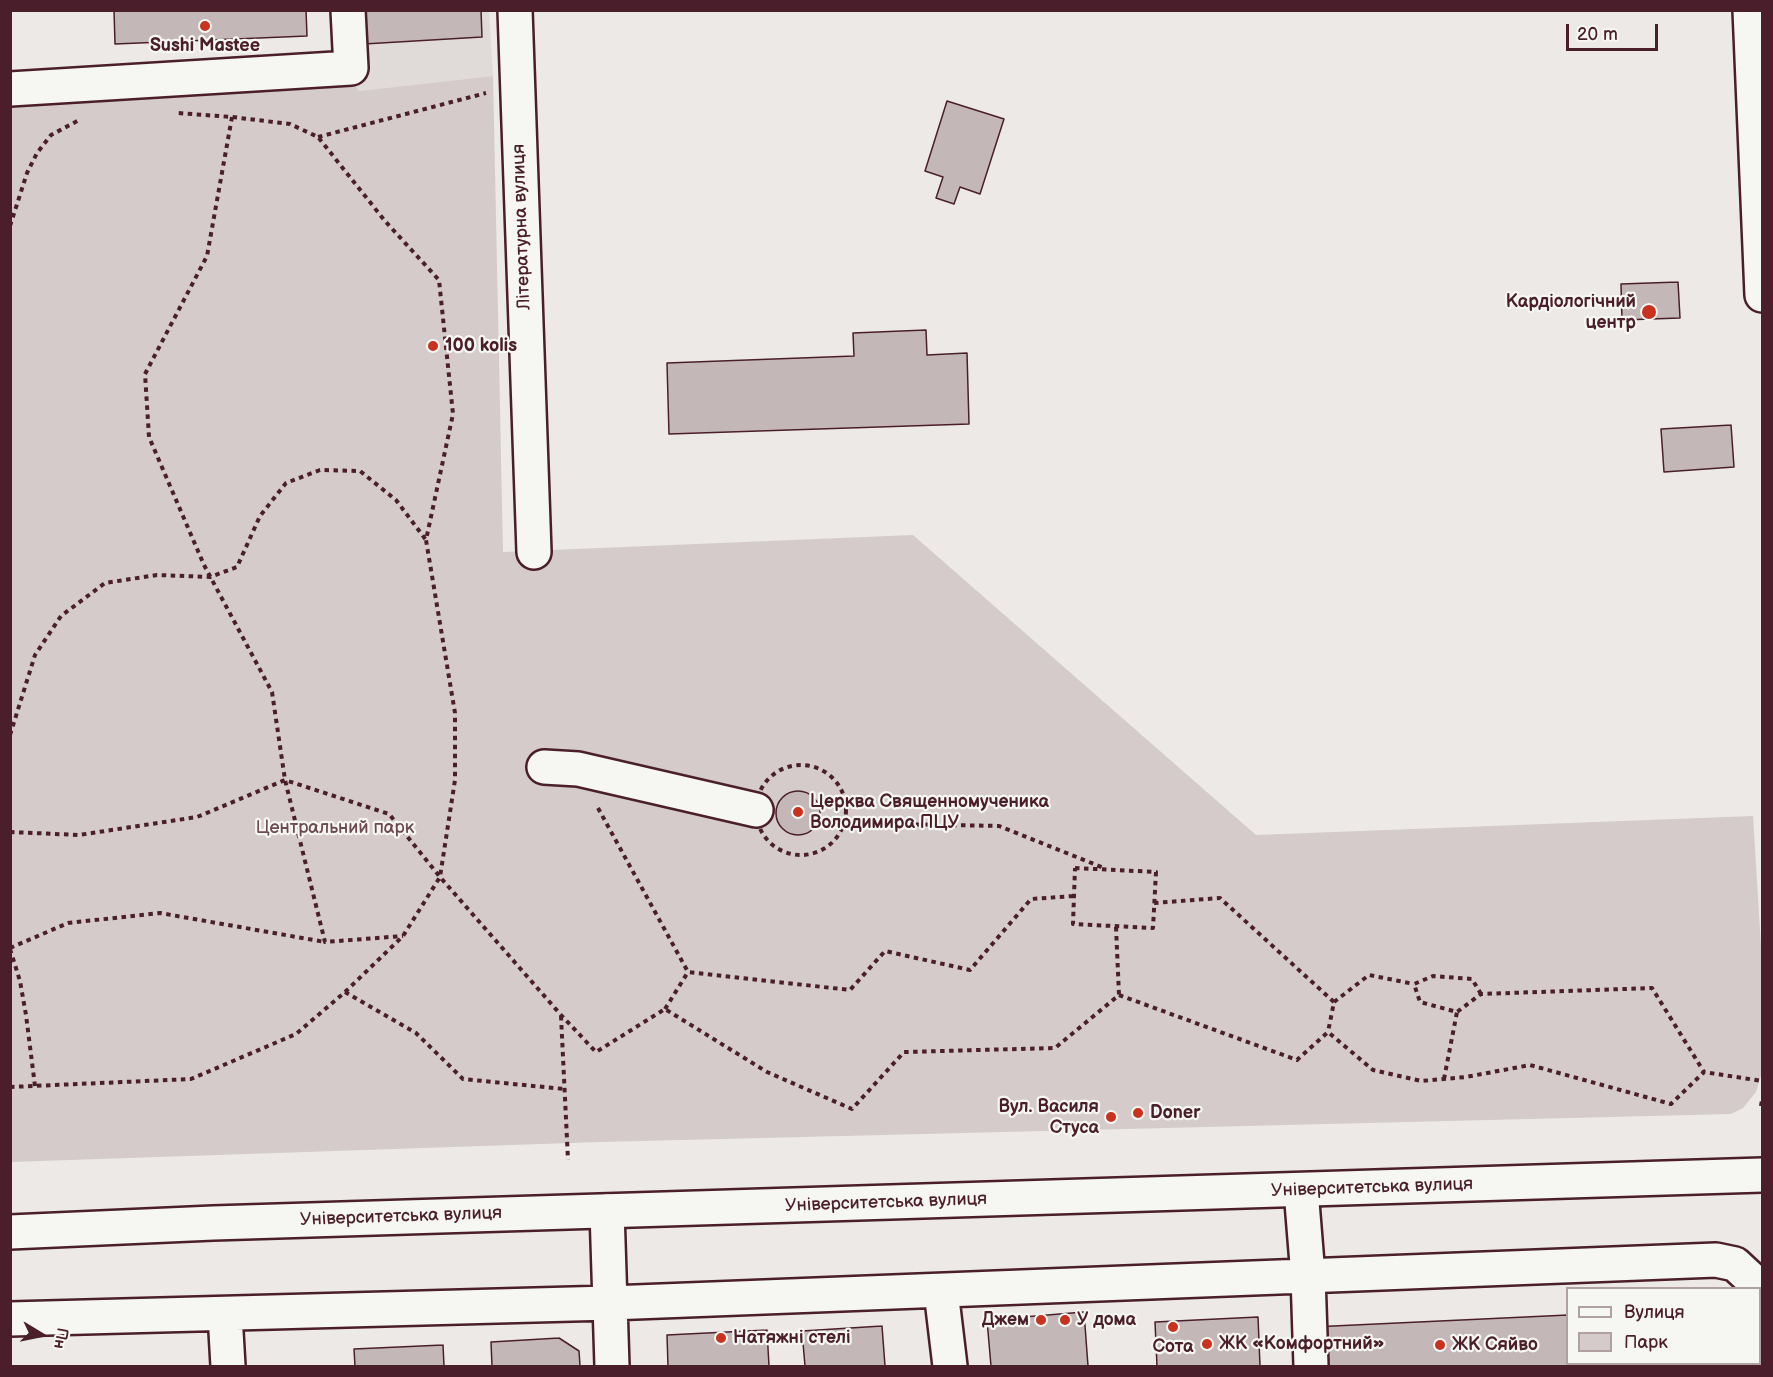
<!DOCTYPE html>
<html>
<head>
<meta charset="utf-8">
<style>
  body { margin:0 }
  #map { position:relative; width:1773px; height:1377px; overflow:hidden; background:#ece9e6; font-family:"Balsamiq Sans",sans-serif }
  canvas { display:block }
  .frame { position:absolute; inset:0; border:12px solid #4a1f2b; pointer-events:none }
  .legend { position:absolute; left:1566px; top:1287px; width:195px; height:78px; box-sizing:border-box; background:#f6f6f2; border:2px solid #b1a0a2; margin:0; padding:8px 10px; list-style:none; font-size:18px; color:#4a1f2b }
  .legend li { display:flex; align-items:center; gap:12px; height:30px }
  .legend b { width:30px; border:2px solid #b1a0a2 }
  .north { position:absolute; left:12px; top:1305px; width:60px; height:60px; -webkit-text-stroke:4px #f6f6f2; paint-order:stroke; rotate:100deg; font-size:16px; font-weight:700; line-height:24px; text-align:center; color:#4a1f2b }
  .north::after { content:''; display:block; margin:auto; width:21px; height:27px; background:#4a1f2b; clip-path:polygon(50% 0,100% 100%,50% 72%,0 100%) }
  .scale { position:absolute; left:1566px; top:24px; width:92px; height:27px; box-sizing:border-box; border:3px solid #4a1f2b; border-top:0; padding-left:8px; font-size:18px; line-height:21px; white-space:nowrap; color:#4a1f2b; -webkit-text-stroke:4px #f6f6f2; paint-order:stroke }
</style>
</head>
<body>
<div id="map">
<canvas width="1773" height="1377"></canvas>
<div class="frame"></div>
<ul class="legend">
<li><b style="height:8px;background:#f6f6f2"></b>Вулиця</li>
<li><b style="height:16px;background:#d4cbca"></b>Парк</li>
</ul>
<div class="north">Пн</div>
<div class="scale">20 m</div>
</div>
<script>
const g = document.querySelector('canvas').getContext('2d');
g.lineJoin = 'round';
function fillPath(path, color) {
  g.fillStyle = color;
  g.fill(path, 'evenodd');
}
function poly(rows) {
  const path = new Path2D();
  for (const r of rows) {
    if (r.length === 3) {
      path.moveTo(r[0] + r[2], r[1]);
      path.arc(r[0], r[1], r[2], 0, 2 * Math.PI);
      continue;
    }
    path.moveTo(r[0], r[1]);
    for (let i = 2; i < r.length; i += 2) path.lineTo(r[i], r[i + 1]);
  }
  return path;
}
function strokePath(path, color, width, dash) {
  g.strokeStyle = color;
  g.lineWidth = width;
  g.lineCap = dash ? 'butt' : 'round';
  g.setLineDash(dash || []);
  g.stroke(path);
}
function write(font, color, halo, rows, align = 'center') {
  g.font = font + ' "Balsamiq Sans",sans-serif';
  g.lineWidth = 4.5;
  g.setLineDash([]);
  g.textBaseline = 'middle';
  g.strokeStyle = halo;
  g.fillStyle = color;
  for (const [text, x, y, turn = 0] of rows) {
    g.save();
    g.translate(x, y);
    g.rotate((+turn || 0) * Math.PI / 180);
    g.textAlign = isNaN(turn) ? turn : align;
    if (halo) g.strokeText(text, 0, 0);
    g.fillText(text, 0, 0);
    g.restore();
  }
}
const built = poly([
  [329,11,489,11,493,76,359,91,349,75,331,61]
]);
const green = poly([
  [349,75,359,91,493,76,503,552,913,535,1256,835,1753,816,1762,963,1762,1072,1756,1092,1743,1108,1731,1114,600,1142,11,1162,11,98]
]);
const building = poly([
  [114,10,306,10,307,36,115,44,114,10],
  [363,10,481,10,482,37,364,44,363,10],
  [947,101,1004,119,980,194,960,187,954,204,936,198,943,177,925,171,947,101],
  [1678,282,1680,318,1622,320,1621,284,1678,282],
  [926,330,927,355,967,353,969,424,669,434,667,363,854,356,853,333,926,330],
  [1731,425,1734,467,1664,472,1661,429,1731,425],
  [798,813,22],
  [1084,1312,1088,1366,991,1366,987,1320,1084,1312],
  [1568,1315,1568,1364,1728,1364,1728,1366,1314,1366,1312,1327,1568,1315],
  [1258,1317,1260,1366,1157,1366,1155,1322,1258,1317],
  [882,1326,885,1366,805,1366,802,1331,882,1326],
  [767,1330,769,1366,668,1366,667,1335,767,1330],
  [559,1338,579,1351,580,1366,492,1366,491,1342,559,1338],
  [443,1345,444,1366,355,1366,354,1349,443,1345]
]);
const path = poly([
  [232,117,207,256,145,374,149,437,204,565,272,692,285,780,325,942,403,936],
  [318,137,486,93],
  [10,226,27,173,37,153,51,135,81,119],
  [10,735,35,655,61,616,105,583,157,575,210,577,237,567,260,516,286,483,320,470,360,471,396,500,426,540],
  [801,810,45],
  [598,808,688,972,850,990,885,951,970,970,1031,899,1074,896],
  [844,823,999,826,1104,868],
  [10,832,79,835,197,817,285,780,389,814,440,877,561,1015,596,1052,665,1009,767,1072,852,1109,904,1052,1055,1048,1119,995,1297,1060,1328,1032,1373,1070,1421,1081,1466,1077,1530,1065,1671,1104,1704,1072,1762,1081],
  [1075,868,1156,872,1153,928,1073,924,1075,868],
  [1154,903,1220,898,1334,1002,1328,1032],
  [1116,927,1119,995],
  [10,948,68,923,160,913,325,942],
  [10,949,20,981,26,1015,35,1086],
  [345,992,416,1033,463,1079,564,1089],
  [1481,994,1472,979,1433,976,1414,984,1420,1002,1457,1012,1481,994,1652,988,1704,1072],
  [1334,1002,1369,975,1414,984],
  [665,1009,688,972],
  [561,1016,568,1160],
  [1444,1079,1457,1012],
  [10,1087,191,1079,296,1034,345,992,403,936,440,877,455,780,455,713,426,540,453,414,439,280,385,221,318,137,290,124,232,117,178,113],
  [1761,1106,1762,1100]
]);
const minor = poly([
  [515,10,534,552],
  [1750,10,1762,295],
  [10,89,351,68,348,10],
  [544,767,578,769,756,810],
  [1301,1190,1308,1276,1311,1366],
  [607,1211,612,1366],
  [941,1291,950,1366],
  [225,1314,228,1366],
  [10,1319,610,1303,1716,1260,1735,1264,1749,1277,1758,1288]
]);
const major = poly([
  [10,1232,213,1223,1762,1175]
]);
const markers = [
  [205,26,6,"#c8321e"],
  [1649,312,8,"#c8321e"],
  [433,346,6,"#c8321e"],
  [798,812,6,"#c8321e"],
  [1138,1113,6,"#c8321e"],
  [1111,1117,6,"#c8321e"],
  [1041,1320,6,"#c8321e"],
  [1065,1320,6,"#c8321e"],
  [1173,1327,6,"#c8321e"],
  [721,1338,6,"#c8321e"],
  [1207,1344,6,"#c8321e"],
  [1440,1345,6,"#c8321e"]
];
const poiNames = [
  ["Sushi Mastee",205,46,"center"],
  ["Кардіологічний",1636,302,"right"],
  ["центр",1636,323,"right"],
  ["100 kolis",445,346],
  ["Церква Священномученика",810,802],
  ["Володимира ПЦУ",810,823],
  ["Вул. Василя",1099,1107,"right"],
  ["Стуса",1099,1128,"right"],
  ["Doner",1150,1113],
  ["Джем",1029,1320,"right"],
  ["У дома",1077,1320],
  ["Натяжні стелі",733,1338],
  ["ЖК «Комфортний»",1219,1344],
  ["ЖК Сяйво",1452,1345],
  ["Сота",1173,1347,"center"]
];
const streetNames = [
  ["Літературна вулиця",522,227,-92],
  ["Університетська вулиця",1372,1188,-2],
  ["Університетська вулиця",886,1203,-2],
  ["Університетська вулиця",401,1217,-2]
];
const parkNames = [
  ["Центральний парк",335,828]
];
fillPath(built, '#e0dad8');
fillPath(green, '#d4cbca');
fillPath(building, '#c4b7b7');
strokePath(building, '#4a1f2b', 1.5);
strokePath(minor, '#4a1f2b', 38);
strokePath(major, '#4a1f2b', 38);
strokePath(path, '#4a1f2b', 4, [4.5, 4.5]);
strokePath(minor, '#f6f6f2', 33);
strokePath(major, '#f6f6f2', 33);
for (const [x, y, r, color] of markers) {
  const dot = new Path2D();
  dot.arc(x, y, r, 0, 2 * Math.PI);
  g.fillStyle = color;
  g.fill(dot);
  strokePath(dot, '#f6f6f2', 2);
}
write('bold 18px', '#4a1f2b', '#f6f6f2', poiNames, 'left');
write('18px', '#4a1f2b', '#f6f6f2', streetNames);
write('18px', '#6c4a53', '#f6f6f2', parkNames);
</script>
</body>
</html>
